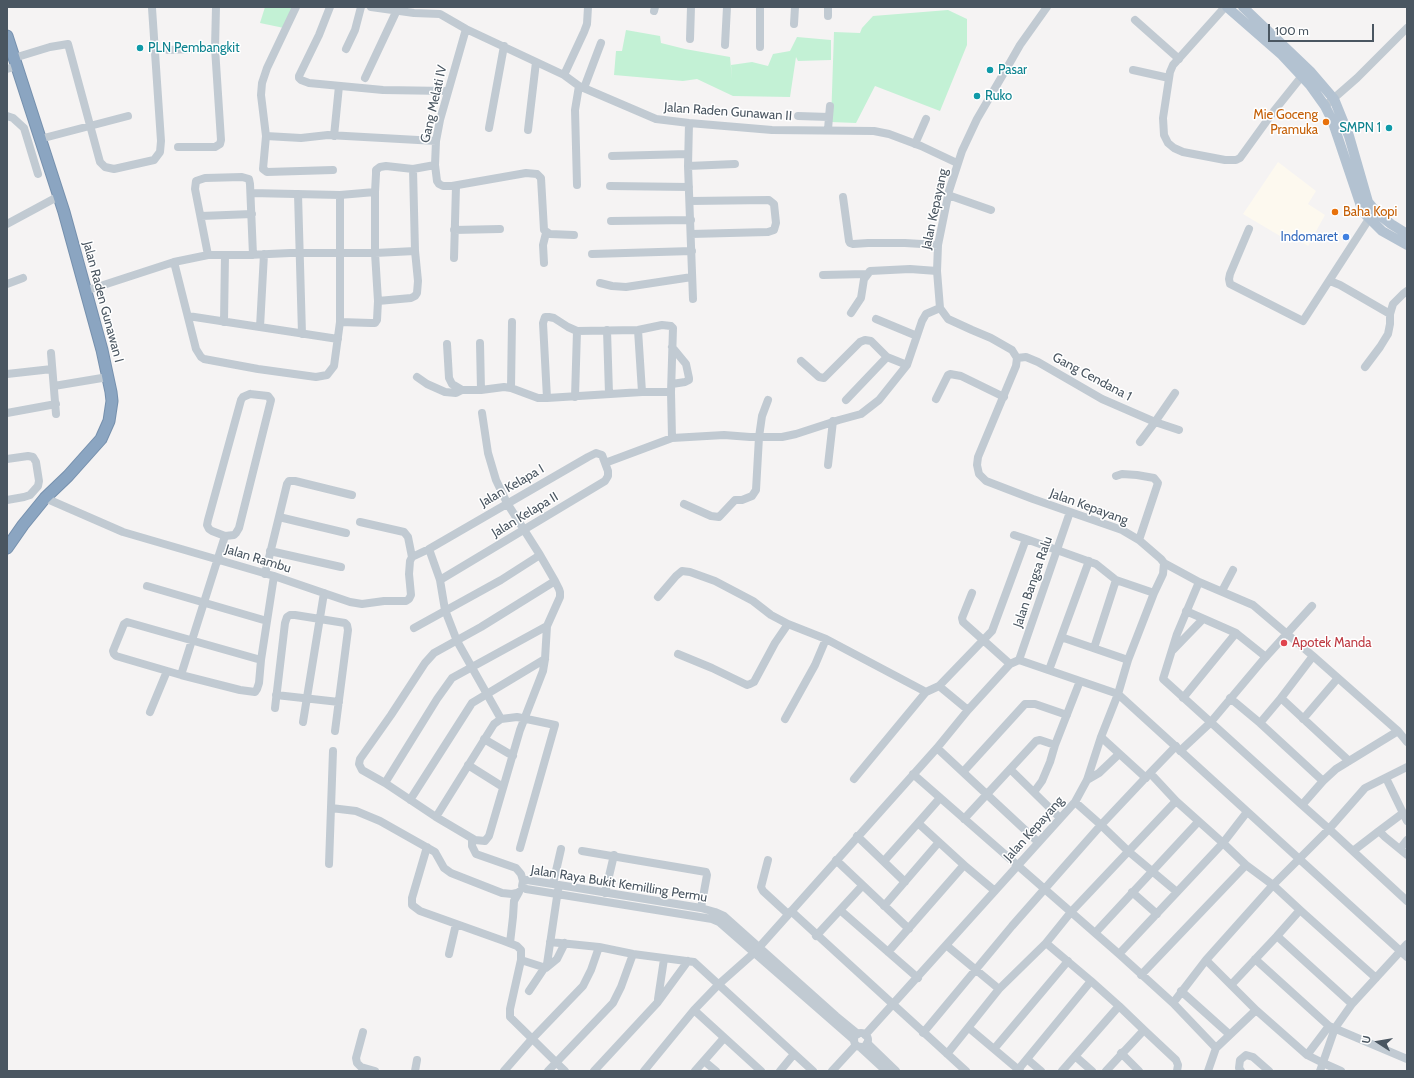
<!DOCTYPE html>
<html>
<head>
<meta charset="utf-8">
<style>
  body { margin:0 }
  #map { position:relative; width:1414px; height:1078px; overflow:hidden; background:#f5f3f3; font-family:Cabin,sans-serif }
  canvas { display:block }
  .frame { position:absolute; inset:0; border:8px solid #4a5661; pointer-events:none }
  .north { position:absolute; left:1358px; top:1022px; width:40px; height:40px; -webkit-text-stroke:3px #fff; paint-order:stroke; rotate:282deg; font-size:11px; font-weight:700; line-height:16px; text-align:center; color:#4a5661 }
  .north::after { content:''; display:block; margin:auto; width:14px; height:18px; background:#4a5661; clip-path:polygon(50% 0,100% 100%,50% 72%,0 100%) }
  .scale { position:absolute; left:1268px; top:24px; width:106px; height:18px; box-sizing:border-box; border:2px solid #4a5661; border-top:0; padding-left:5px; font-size:12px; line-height:14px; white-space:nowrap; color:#4a5661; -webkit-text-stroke:3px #fff; paint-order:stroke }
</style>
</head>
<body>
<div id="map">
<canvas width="1414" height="1078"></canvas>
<div class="frame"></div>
<div class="north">U</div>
<div class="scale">100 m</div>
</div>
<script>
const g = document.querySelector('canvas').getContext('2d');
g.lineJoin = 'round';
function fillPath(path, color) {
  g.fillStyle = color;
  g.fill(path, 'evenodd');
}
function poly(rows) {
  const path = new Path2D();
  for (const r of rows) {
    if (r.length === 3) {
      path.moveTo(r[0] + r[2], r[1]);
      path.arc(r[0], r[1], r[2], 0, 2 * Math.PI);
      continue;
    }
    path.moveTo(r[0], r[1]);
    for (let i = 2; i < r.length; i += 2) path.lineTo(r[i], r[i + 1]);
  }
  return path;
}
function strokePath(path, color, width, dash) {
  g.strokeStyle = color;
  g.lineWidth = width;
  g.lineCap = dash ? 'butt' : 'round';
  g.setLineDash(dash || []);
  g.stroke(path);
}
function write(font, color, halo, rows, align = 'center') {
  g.font = font + ' Cabin,sans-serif';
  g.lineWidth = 3;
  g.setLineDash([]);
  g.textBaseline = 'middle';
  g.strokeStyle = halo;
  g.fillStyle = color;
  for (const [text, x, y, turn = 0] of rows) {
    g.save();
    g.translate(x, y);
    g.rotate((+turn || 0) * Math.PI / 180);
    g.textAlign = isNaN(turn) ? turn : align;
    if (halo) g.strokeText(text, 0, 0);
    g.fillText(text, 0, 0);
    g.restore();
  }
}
const commercial = poly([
  [1278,162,1316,191,1308,204,1325,215,1308,246,1290,234,1285,239,1243,214]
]);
const green = poly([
  [265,7,294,7,284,28,260,23],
  [948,10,967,19,967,45,940,111,875,86,856,123,831,122,834,32,860,33,862,28,873,16],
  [626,30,660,36,661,43,685,49,730,57,732,79,731,65,752,62,768,66,773,54,790,51,797,37,831,40,831,60,798,61,796,57,790,97,733,96,697,79,683,81,614,75,616,51,622,51]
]);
const minor = poly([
  [296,7,267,68,262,83,261,95,266,136,263,169,267,172,333,170],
  [330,7,319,35,299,76,299,78,301,80,309,83,383,90,447,91],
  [371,7,414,13,440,14,466,29,564,75,579,86,656,119,689,123,772,130,874,131,889,134,921,146,957,163],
  [760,7,760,47],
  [1225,7,1173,65,1170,72,1163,118,1164,135,1168,143,1174,148,1183,152,1225,160,1236,160,1240,158,1274,111,1302,76],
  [654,11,655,7],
  [828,16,828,7],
  [1135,20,1179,59],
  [794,24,795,7],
  [466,29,440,120,436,141,435,165,437,181,439,184,443,186,452,186,526,173,537,174,541,178,544,230,550,234,574,235],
  [690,39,691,7],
  [725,45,727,7],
  [346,49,355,30,361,7],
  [168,50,215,48],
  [14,58,50,47,68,44,100,162,105,167,114,169,154,160,160,152,161,141,152,8],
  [7,69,17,66],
  [1133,70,1169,78],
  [564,75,584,32,587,24,588,7],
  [365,78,397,10],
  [584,88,601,43],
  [1325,106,1357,78,1407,28],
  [7,116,13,118,24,128,38,174],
  [798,116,829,117],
  [689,123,688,166,693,299],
  [489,128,504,46],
  [828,129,830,106],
  [528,130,536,62],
  [266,136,301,138,328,135,436,141],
  [334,136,339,86],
  [40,139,128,116],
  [915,144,926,119],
  [178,147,215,147,220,144,221,140,215,48,216,7],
  [612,156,688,154],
  [688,166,735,164],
  [577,185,575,110,579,86],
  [610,186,689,187],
  [251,193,340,195,375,192,376,174,376,170,380,167,386,166,413,169,435,165],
  [298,194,302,334],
  [948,195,991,210],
  [843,197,849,241,850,243,853,244,868,243,905,243,938,245],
  [690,201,769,200,774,204,776,223,774,230,768,232,691,234],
  [201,216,252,214],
  [611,221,691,220],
  [7,224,59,196],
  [1249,229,1230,274,1229,279,1230,284,1303,321,1369,219],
  [454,230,500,229],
  [592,254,692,251],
  [208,255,195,189,196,181,205,178,242,177,249,179,250,184,253,255],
  [454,258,456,186],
  [174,262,196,349,201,357,204,359,258,369,316,377,327,375,334,366,340,322,340,195],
  [544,263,543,245,546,233],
  [823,275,866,274],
  [1330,281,1340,285,1390,314],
  [600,283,612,286,626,287,692,277],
  [7,284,23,278],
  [85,291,174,262,208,255,248,255,290,253,375,253,415,251],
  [378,301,411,298,415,296,417,293,418,281,415,251,413,169],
  [851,313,861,298,864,279,870,271,910,269,937,271],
  [188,316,338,339],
  [876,319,917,336],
  [224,322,225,255],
  [340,322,371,323,375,323,377,320,378,301,375,253,375,192],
  [260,327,264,254],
  [607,330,609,394],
  [638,330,642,392],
  [480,343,481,390],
  [447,344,449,378,452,384,462,390,481,390,504,387,511,388,538,398,547,398,642,392,671,392,672,438],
  [51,353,56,414],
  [1017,358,1026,357,1038,362,1102,399,1155,422,1140,442],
  [801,361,819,377,824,378,860,342,865,340,871,341,887,357,907,365],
  [1365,367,1380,347,1388,334,1390,324,1390,314,1393,304,1403,294,1407,291],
  [7,374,52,369],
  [417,377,427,384,445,392,456,393,462,390],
  [672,384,685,382,689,380,689,378,686,364,672,347],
  [54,386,108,377],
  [511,388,512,322],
  [1175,393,1155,422,1179,430],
  [250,394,268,396,271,400,239,528,236,533,234,535,225,536,212,531,209,529,207,525,208,520,241,400,243,397,250,394],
  [575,397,577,331],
  [547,398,543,323,545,317,549,317,554,318,568,327,577,331,638,330,662,325,671,326,673,328,671,392],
  [936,399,948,375,950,374,961,376,1004,397],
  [846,400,887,357],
  [7,413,56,404],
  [482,413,488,453,496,480,507,503,540,555,555,581,559,589,560,592,560,597,547,626,545,659,543,671,520,730,489,836,485,841,475,840,436,817,385,783,362,770,359,764,360,759,391,715,425,663,434,653,481,627,555,581],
  [7,459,28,456,33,457,36,462,39,481,38,486,30,495,24,497,7,500],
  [605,463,672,438,724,435,750,437,782,437,796,434,839,420,861,414,879,400,907,365,922,321,926,314,940,308],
  [828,465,833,421],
  [1116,476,1122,474,1137,475,1154,478,1158,483,1139,540],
  [45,498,123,532,274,576,350,602,362,604,384,601,406,601,409,599,411,595,409,574,410,561,412,557,429,549,588,457,596,453,602,455,608,471,608,476,605,481,440,580],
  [684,504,711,516,719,517,735,500,742,500,752,496,756,490,759,437,762,416,768,400],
  [279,517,346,533],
  [360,522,404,532,408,537,412,557],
  [1026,539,1096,564,1116,580,1154,593],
  [429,549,440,580,445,610,457,641,501,719],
  [270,551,341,567],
  [1164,563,1199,582],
  [265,574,287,484,289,481,295,481,352,495],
  [147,586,267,621],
  [1222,591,1233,570],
  [972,593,962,618,963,622,1010,664],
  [658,597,676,576,682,571,690,572,715,581,753,601,771,615,788,624],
  [1186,611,1236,633],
  [414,628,501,580,540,555],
  [1061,637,1128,660],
  [1094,648,1116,580],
  [1173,650,1203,619],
  [678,654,712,668,747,685,750,684,754,682,775,643,788,624,826,639,926,692,939,686,968,710],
  [1313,656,1398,731,1407,742],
  [261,660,127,622,124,624,113,651,114,654,116,656,181,675,240,690,255,692,257,689,259,683,261,660,274,576],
  [1019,660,1070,512],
  [1049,670,1089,561],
  [181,675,225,536],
  [939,686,992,631,1026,539,1014,535],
  [276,695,339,702],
  [1183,698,1236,633,1266,657],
  [1230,698,1260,723,1323,781],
  [1281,698,1313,656,1253,605,1199,582,1177,634,1163,679,1302,805],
  [275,708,285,623,287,617,290,615,295,615,345,623,347,625,348,630,335,731],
  [150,712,167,671],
  [785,719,815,665,826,639],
  [1303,719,1338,678],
  [303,722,324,593],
  [1260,723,1281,698,1349,761],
  [1101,737,1146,778],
  [484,739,513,756],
  [937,748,1038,842],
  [1180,751,1210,723,1263,660,1312,606],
  [468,765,503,787],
  [1407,767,1365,788,1329,829,1407,901],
  [1010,769,1060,818],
  [963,772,1025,704,1035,704,1067,715],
  [1150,773,1101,825,1128,851,1177,892],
  [913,774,1119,954,1173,1003,1216,1048],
  [854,779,926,692],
  [1087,780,1099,773,1119,754],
  [385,783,437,699,452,678,547,626],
  [1034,792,1042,781,1050,762,1055,745,1080,681],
  [410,800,472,703,545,659],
  [331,808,356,811,380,821,435,852,444,868,451,873,502,893,512,894,517,893],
  [1403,813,1407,821],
  [436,817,494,724,501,719,517,717,555,725,520,848],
  [964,819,1036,741,1040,740,1055,745],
  [918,823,940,798],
  [1379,831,1403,813,1386,778],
  [857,836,905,882],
  [472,839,472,846,476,854,516,868,521,874,523,881],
  [427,847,412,898,412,905,420,911,504,941,517,946,521,950,521,960,510,1009,510,1017,565,1071],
  [1400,849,1407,840],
  [582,851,706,872,707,875,701,908],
  [1353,851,1379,831,1385,837,1407,855],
  [768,860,761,887,763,891,788,914],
  [836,860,909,929],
  [884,861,918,823,964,865,888,952],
  [329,864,333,751],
  [964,865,995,891],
  [553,884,561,849],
  [1132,892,1157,914],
  [605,893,614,855],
  [884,906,939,842],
  [840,910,862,886],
  [1300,910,1376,978],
  [791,911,966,1071],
  [1095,933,1198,822],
  [816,936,840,910,918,978],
  [550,942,599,947,633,954,694,962,813,1071],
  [510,943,513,917,514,901,519,892],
  [1046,943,1071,912,1176,801],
  [946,945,999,989],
  [449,954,456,924],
  [1119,954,1223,843,1176,801,1150,773,1176,746],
  [1255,959,1329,1026,1407,1059],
  [521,960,546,968,557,959,565,943],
  [1206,960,1256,1010],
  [1141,975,1246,865],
  [1091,981,1119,1006],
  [1231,985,1277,936],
  [529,991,547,964,558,890],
  [1181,991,1229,1034],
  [658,999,664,959],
  [1173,1003,1206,960,1273,885,1246,865,1223,843,1247,812],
  [1352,1004,1277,936,1300,910,1273,885,1329,829,1302,805,1323,781,1336,769,1398,731],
  [694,1010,761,1071],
  [969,1028,1020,1071],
  [363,1032,356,1058,357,1063,361,1067,375,1071],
  [923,1033,1012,926,1101,825,1075,802],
  [861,1040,7],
  [865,1035,1075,802,1087,780,1101,737,1118,694,1128,660,1154,593,1163,574,1164,563,1161,559,1139,540,1122,530,1033,499,986,481,979,474,977,465,978,457,1016,366,1017,358,1012,350,991,338,972,330,948,319,940,308,937,271,938,245,949,191,962,151,977,119,1008,66,1020,45,1047,7],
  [854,1040,719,922,712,919,526,889,522,886,523,881,527,880,553,884,701,908,715,912,724,916,836,1016,858,1034],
  [867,1043,896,1071],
  [860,1047,886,1071],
  [994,1049,1068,961],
  [1121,1053,1139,1071],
  [947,1054,999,989,1046,943,1091,981,1017,1071],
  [1307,1055,1329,1026],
  [1075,1056,1092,1071],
  [1027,1059,1041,1071],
  [704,1061,716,1071],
  [415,1071,417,1060],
  [504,1071,532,1039,583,986,591,970,599,947],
  [548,1071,613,1003,621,987,633,954],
  [594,1071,658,1002,688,961],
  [644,1071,694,1010,719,984,754,953,937,748,968,710,1010,664,1019,660,1118,694,1407,957],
  [695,1071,724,1038],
  [780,1071,794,1054],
  [832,1071,856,1045],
  [1062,1071,1119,1006,1144,1030],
  [1106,1071,1144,1030,1176,1060,1178,1065,1177,1071],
  [1208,1071,1216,1048,1256,1010,1307,1055,1323,1063,1341,1071],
  [1241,1071,1239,1068,1240,1060,1246,1055,1253,1057,1269,1071],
  [1320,1071,1335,1028,1352,1004,1407,944]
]);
const major = poly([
  [1227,7,1282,55,1310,85,1325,106,1332,120,1363,212,1382,231,1407,245],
  [1243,7,1310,71,1334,99,1349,136,1368,202,1377,213,1391,224,1407,234]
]);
const highway = poly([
  [7,36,64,212,102,350,111,392,112,401,109,421,101,439,68,476,45,498,23,525,7,548]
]);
const markers = [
  [140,48,4,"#0f9aa8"],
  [990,70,4,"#0f9aa8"],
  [977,96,4,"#0f9aa8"],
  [1326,122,4,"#e8710a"],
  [1389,128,4,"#0f9aa8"],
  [1335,212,4,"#e8710a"],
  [1346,237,4,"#3f7fe0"],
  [1284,643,4,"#e0444e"]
];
const cultureNames = [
  ["PLN Pembangkit",148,48],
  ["Pasar",998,70],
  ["Ruko",985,96],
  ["SMPN 1",1381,128,"right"]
];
const streetNames = [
  ["Gang Melati IV",434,104,-77],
  ["Jalan Raden Gunawan II",728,112,4],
  ["Jalan Kepayang",935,209,-78],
  ["Jalan Raden Gunawan I",103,302,75],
  ["Gang Cendana 1",1092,377,28],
  ["Jalan Kelapa I",512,486,-30],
  ["Jalan Kepayang",1089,507,20],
  ["Jalan Kelapa II",525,515,-31],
  ["Jalan Rambu",258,559,17],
  ["Jalan Bangsa Ralu",1033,582,-71],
  ["Jalan Kepayang",1034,829,-48],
  ["Jalan Raya Bukit Kemilling Permu",619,884,9]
];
const foodNames = [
  ["Mie Goceng",1318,115],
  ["Pramuka",1318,130],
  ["Baha Kopi",1343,212,"left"]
];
const shopNames = [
  ["Indomaret",1338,237]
];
const healthNames = [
  ["Apotek Manda",1292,643]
];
fillPath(commercial, '#fdf9ef');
fillPath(green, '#c3f1d5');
strokePath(highway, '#7690ad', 13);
strokePath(minor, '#c1cad2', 8);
strokePath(major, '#b3c2d1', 10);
strokePath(highway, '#8ba5c1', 11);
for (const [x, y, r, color] of markers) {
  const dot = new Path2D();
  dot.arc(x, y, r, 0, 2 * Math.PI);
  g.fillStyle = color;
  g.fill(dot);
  strokePath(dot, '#fff', 1.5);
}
write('13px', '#0d838f', '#fff', cultureNames, 'left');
write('13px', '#4a5661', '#fff', streetNames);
write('13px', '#c56008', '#fff', foodNames, 'right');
write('13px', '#366cbe', '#fff', shopNames, 'right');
write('13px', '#be3a42', '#fff', healthNames, 'left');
</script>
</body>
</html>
